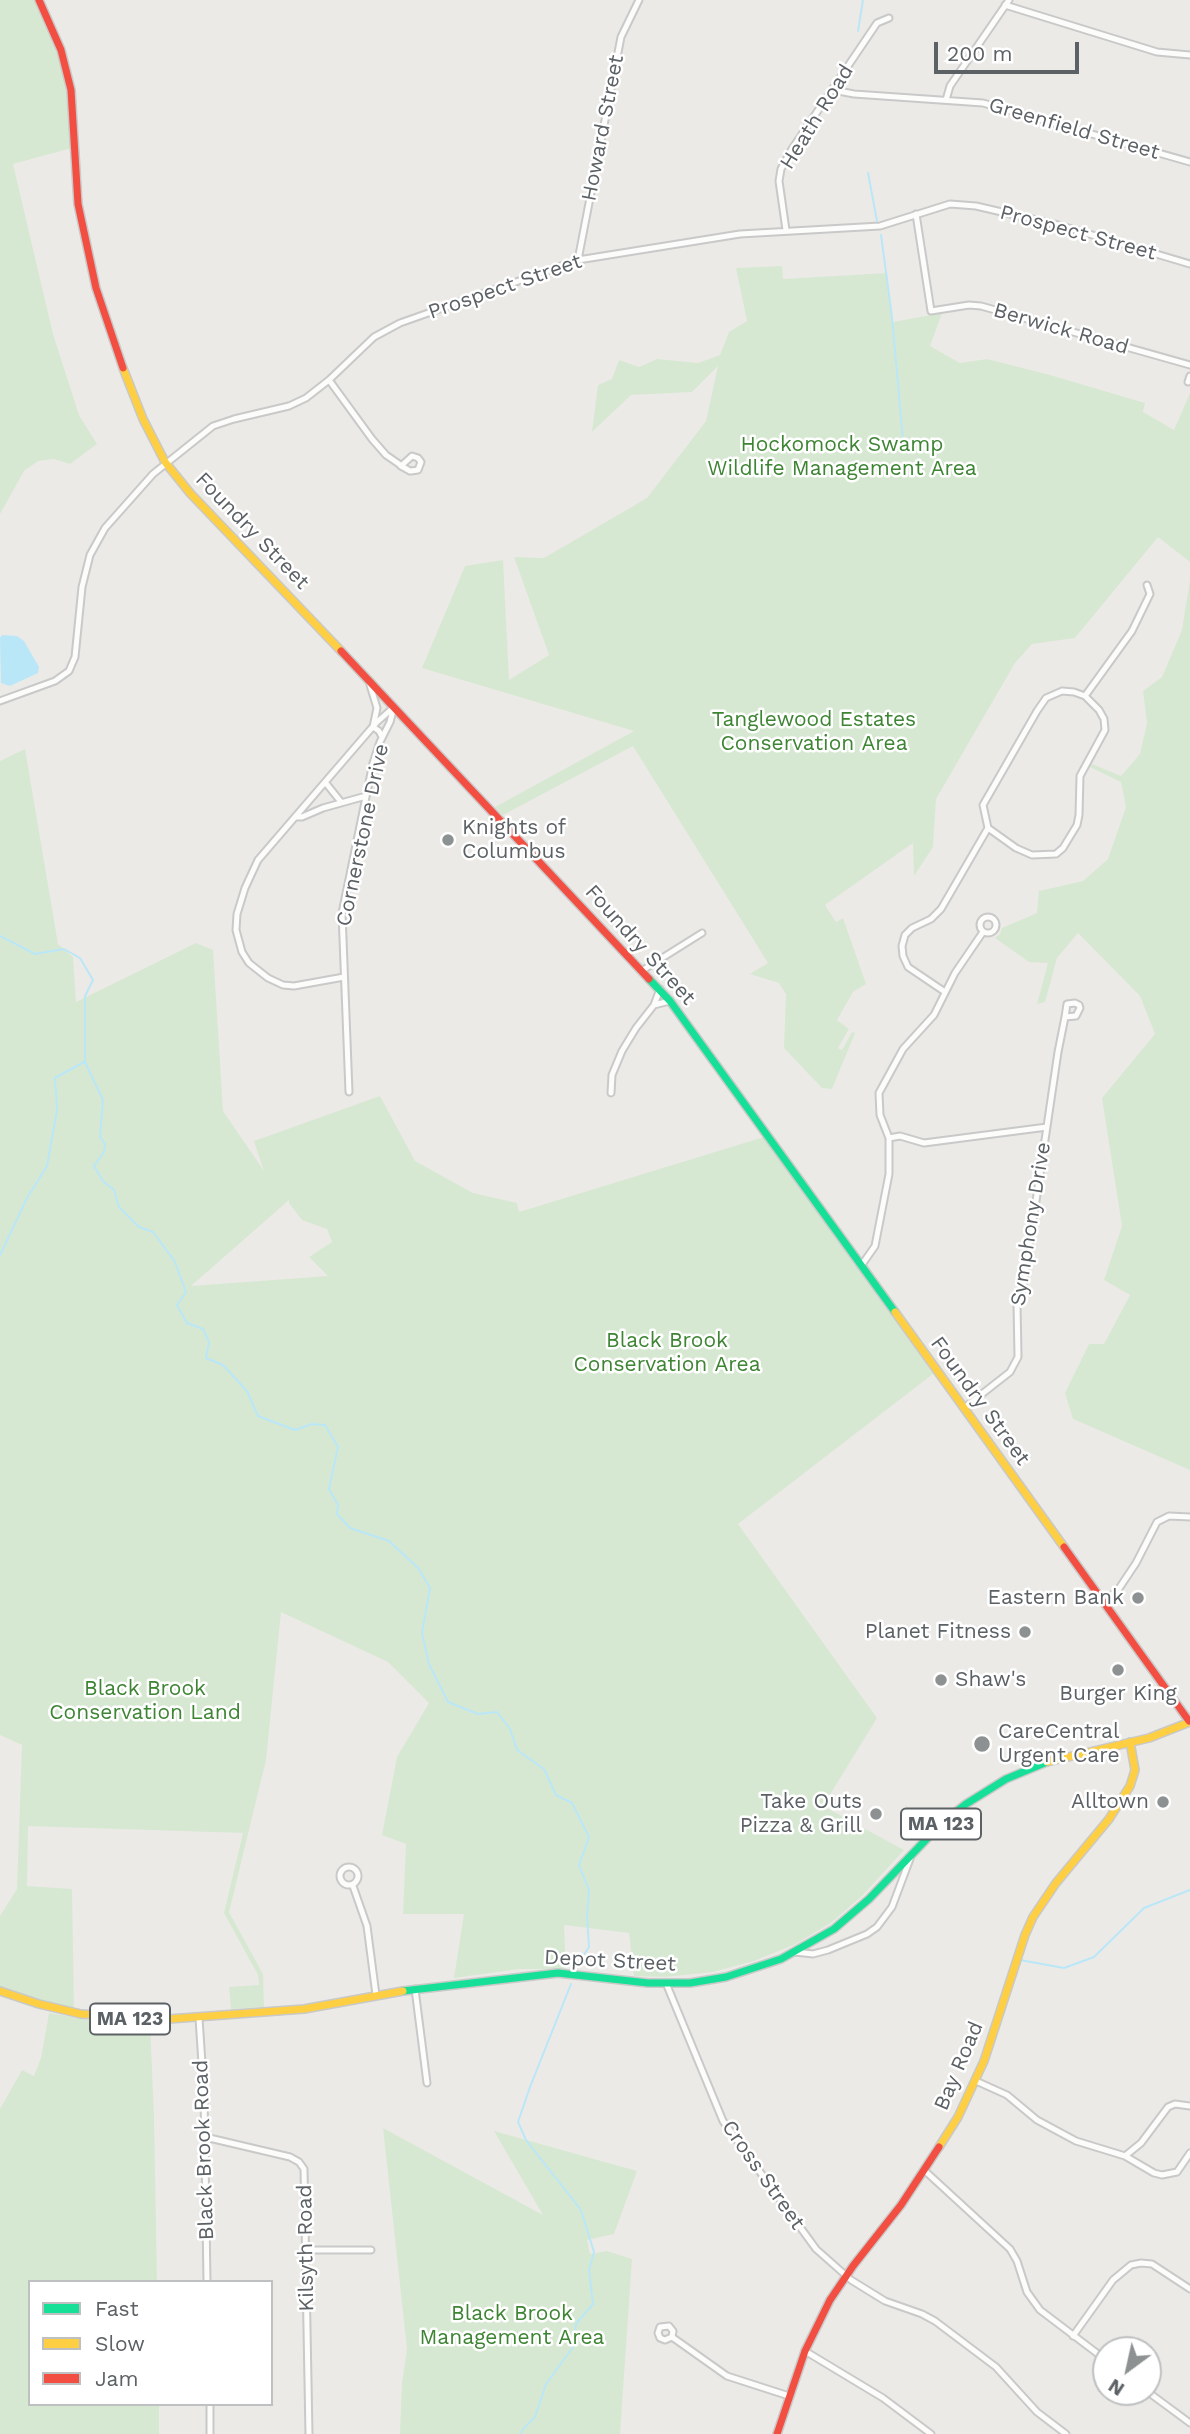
<!DOCTYPE html>
<html>
<head>
<meta charset="utf-8">
<style>
  body { margin:0 }
  #map { position:relative; width:1190px; height:2434px; overflow:hidden; background:#eceae7; font-family:"Work Sans",sans-serif }
  canvas { display:block }
  .legend { position:absolute; left:28px; top:2280px; width:245px; height:126px; box-sizing:border-box; background:#fff; border:2px solid #bec0c1; margin:0; padding:9px 12px; list-style:none; font-size:21px; color:#5c6165 }
  .legend li { display:flex; align-items:center; gap:14px; height:35px }
  .legend b { width:35px; border:2px solid #bec0c1 }
  .north { position:absolute; left:1092px; top:2336px; width:70px; height:70px; box-sizing:border-box; background:#fff; border:2px solid #bec0c1; border-radius:50%; rotate:213deg; font-size:19px; font-weight:700; line-height:28px; text-align:center; color:#5c6165 }
  .north::after { content:''; display:block; margin:auto; width:24px; height:32px; background:#8e9192; clip-path:polygon(50% 0,100% 100%,50% 72%,0 100%) }
  .scale { position:absolute; left:934px; top:42px; width:145px; height:32px; box-sizing:border-box; border:4px solid #5c6165; border-top:0; padding-left:9px; font-size:21px; line-height:24px; white-space:nowrap; color:#5c6165; -webkit-text-stroke:5px #fff; paint-order:stroke }
</style>
</head>
<body>
<div id="map">
<canvas width="1190" height="2434"></canvas>
<ul class="legend">
<li><b style="height:9px;background:#16e098"></b>Fast</li>
<li><b style="height:9px;background:#ffcf43"></b>Slow</li>
<li><b style="height:9px;background:#f24e42"></b>Jam</li>
</ul>
<div class="north">N</div>
<div class="scale">200 m</div>
</div>
<script>
const g = document.querySelector('canvas').getContext('2d');
g.lineJoin = 'round';
function fillPath(path, color) {
  g.fillStyle = color;
  g.fill(path, 'evenodd');
}
function poly(rows) {
  const path = new Path2D();
  for (const r of rows) {
    if (r.length === 3) {
      path.moveTo(r[0] + r[2], r[1]);
      path.arc(r[0], r[1], r[2], 0, 2 * Math.PI);
      continue;
    }
    path.moveTo(r[0], r[1]);
    for (let i = 2; i < r.length; i += 2) path.lineTo(r[i], r[i + 1]);
  }
  return path;
}
function strokePath(path, color, width, dash) {
  g.strokeStyle = color;
  g.lineWidth = width;
  g.lineCap = dash ? 'butt' : 'round';
  g.setLineDash(dash || []);
  g.stroke(path);
}
function write(font, color, halo, rows, align = 'center') {
  g.font = font + ' "Work Sans",sans-serif';
  g.lineWidth = 5;
  g.setLineDash([]);
  g.textBaseline = 'middle';
  g.strokeStyle = halo;
  g.fillStyle = color;
  for (const [text, x, y, turn = 0] of rows) {
    g.save();
    g.translate(x, y);
    g.rotate((+turn || 0) * Math.PI / 180);
    g.textAlign = isNaN(turn) ? turn : align;
    if (halo) g.strokeText(text, 0, 0);
    g.fillText(text, 0, 0);
    g.restore();
  }
}
const green = poly([
  [0,0,35,0,51,35,63,72,67,91,72,148,13,164,53,334,79,415,97,444,70,464,54,459,38,461,24,471,0,514],
  [782,266,783,279,887,273,893,322,942,313,930,346,960,363,987,359,1050,375,1145,403,1143,412,1174,430,1190,393,1190,562,1158,537,1075,638,1032,644,1015,663,936,799,933,847,914,876,913,843,825,905,836,922,843,918,866,984,853,992,837,1020,849,1029,838,1048,842,1050,852,1032,855,1033,832,1089,822,1088,784,1048,786,994,779,983,750,974,768,963,633,746,503,815,495,807,634,731,422,668,465,566,503,560,509,680,549,655,514,557,544,558,647,498,706,421,718,366,692,392,631,395,592,432,598,385,612,379,619,360,639,367,657,359,698,363,720,355,729,332,747,321,736,268],
  [1190,580,1190,1470,1073,1419,1065,1393,1089,1344,1104,1344,1130,1295,1104,1280,1122,1226,1102,1098,1155,1034,1140,996,1078,933,1057,958,1045,1002,1037,1004,1048,963,1029,962,995,938,1000,934,1002,928,1037,913,1039,891,1083,881,1108,859,1126,807,1121,782,1090,767,1092,764,1121,776,1140,754,1147,723,1143,691,1162,677,1182,630],
  [25,749,58,944,73,957,76,1002,196,943,213,950,223,1111,264,1171,254,1141,380,1096,415,1161,473,1193,517,1203,519,1212,764,1137,933,1374,738,1524,877,1718,823,1806,904,1850,862,1896,832,1922,796,1944,754,1961,713,1972,664,1977,634,1976,629,1933,564,1925,566,1969,519,1969,454,1978,464,1914,403,1914,406,1844,382,1835,397,1757,429,1703,388,1662,281,1612,266,1760,229,1912,263,1974,264,2007,231,2009,229,1987,259,1985,258,1975,224,1913,243,1833,28,1826,27,1886,72,1889,74,2008,55,2005,0,1986,0,1916,17,1889,22,1745,0,1735,0,761],
  [289,1200,289,1203,302,1220,327,1229,332,1242,309,1257,328,1276,191,1286],
  [49,2013,96,2021,150,2023,154,2117,157,2282,30,2282,30,2404,159,2404,159,2434,0,2434,0,2109,22,2070,34,2076,41,2058],
  [383,2128,543,2215,494,2131,637,2171,614,2234,587,2240,590,2254,607,2251,632,2259,620,2434,400,2434,402,2383,407,2349]
]);
const water = poly([
  [2,635,17,636,24,641,39,667,38,673,10,686,1,683,0,638]
]);
const stream = poly([
  [858,31,863,0],
  [868,173,877,221],
  [881,235,892,317,903,440],
  [0,936,35,954,64,949,80,958,93,980,85,996,85,1062,103,1100,100,1137,105,1144,104,1152,94,1166,103,1181,114,1190,119,1207,139,1227,153,1232,175,1262,186,1292,177,1305,187,1323,203,1329,209,1342,206,1358,223,1365,247,1391,258,1416,295,1430,312,1424,325,1425,338,1447,329,1489,338,1505,337,1514,350,1528,389,1541,418,1568,430,1588,422,1633,429,1664,448,1702,478,1714,497,1712,510,1729,517,1750,544,1769,556,1795,572,1803,589,1837,579,1865,589,1890,587,1917,589,1947,575,1968],
  [0,1255,27,1198,47,1166,57,1110,55,1078,84,1062],
  [1020,1960,1064,1968,1094,1957,1144,1908,1190,1890],
  [521,2434,523,2429,535,2417,546,2384,573,2347,576,2324,593,2304,589,2270,594,2252,581,2210,526,2140,518,2122,530,2087,571,1984]
]);
const street = poly([
  [1005,5,1157,52,1190,55],
  [833,90,854,94,983,103,1190,162],
  [946,100,950,86,1009,0],
  [916,214,931,311,969,305,981,306,1190,365],
  [786,230,779,181,781,169,792,149,877,23,889,18],
  [578,260,621,37,639,0],
  [329,380,372,439,386,455,399,464,401,466,410,471,411,471,418,470,421,462,418,458,412,456,401,466],
  [1188,382,1190,376],
  [370,685,377,708,373,727,379,731,382,737],
  [1062,691,1074,692,1085,696,1099,710,1104,719,1105,730,1080,776,1079,815,1077,825,1063,848,1056,854,1032,855,1016,848,988,828,983,805,1037,711,1046,698,1062,691],
  [1085,696,1132,631,1150,594,1147,585],
  [0,701,55,681,69,671,75,657,82,587,90,555,105,528,153,474,213,426,234,419,289,406,306,398,329,380,374,337,400,323,578,260,740,234,880,226,950,204,976,206,1062,226,1190,264],
  [325,782,341,802],
  [295,817,376,723,394,707],
  [988,925,8],
  [643,970,702,933],
  [344,977,294,986,283,985,268,978,249,963,242,952,236,930,237,914,245,888,258,860,295,817,302,817,323,808,366,796],
  [660,989,654,1005,670,1001],
  [945,992,908,967,903,956,902,946,905,935,912,928,931,919,941,909,988,828],
  [349,1092,342,913,373,763,380,742,390,722,394,707],
  [611,1093,612,1075,622,1051,636,1028,654,1005],
  [889,1138,900,1136,924,1143,1047,1127],
  [861,1266,875,1246,889,1174,889,1138,880,1115,879,1093,903,1049,934,1015,955,973,983,932],
  [964,1408,1010,1372,1018,1357,1017,1303,1024,1282,1058,1052,1065,1017,1076,1016,1080,1008,1079,1005,1075,1003,1067,1004,1065,1017],
  [1103,1603,1118,1590,1136,1563,1157,1522,1169,1516,1190,1517],
  [349,1876,9],
  [353,1886,367,1926,376,1995],
  [795,1952,813,1954,828,1950,867,1934,877,1927,892,1907,910,1859],
  [666,1983,723,2121,816,2249,851,2280,885,2301,922,2314,935,2321,996,2367,1037,2412,1066,2434],
  [415,1989,427,2083],
  [199,2018,204,2094,207,2282],
  [976,2081,1007,2095,1037,2120,1076,2141,1125,2156,1154,2173,1162,2175,1177,2172,1190,2153],
  [205,2137,290,2157,299,2162,304,2169,309,2434],
  [1125,2156,1141,2143,1168,2107,1175,2104,1190,2106],
  [924,2170,1010,2249,1017,2261,1027,2292,1040,2310,1106,2360],
  [306,2250,371,2250],
  [1073,2336,1113,2280,1131,2265,1141,2263,1152,2264,1190,2289],
  [672,2337,665,2340,660,2338,658,2333,660,2327,669,2326,673,2331,672,2337,727,2376,789,2396],
  [805,2351,883,2398,931,2434],
  [1148,2392,1190,2423],
  [210,2404,210,2434]
]);
const fast = poly([
  [649,979,670,1001,895,1312],
  [403,1991,558,1973,648,1983,690,1983,726,1977,781,1959,834,1929,869,1899,943,1822,966,1804,1006,1779,1047,1762]
]);
const slow = poly([
  [123,368,143,419,165,462,190,493,341,651],
  [895,1312,1064,1547],
  [1047,1762,1149,1738,1190,1722],
  [0,1991,39,2004,81,2014,169,2019,304,2009,403,1991],
  [939,2147,958,2117,984,2061,1025,1935,1033,1917,1056,1883,1109,1819,1130,1786,1135,1770,1130,1742]
]);
const jam = poly([
  [39,0,61,50,71,90,78,204,96,288,123,368],
  [341,651,649,979],
  [1064,1547,1189,1721],
  [777,2434,805,2351,830,2300,853,2266,901,2205,939,2147]
]);
const markers = [
  [448,840,7,"#8e9192"],
  [1138,1598,7,"#8e9192"],
  [1025,1632,7,"#8e9192"],
  [1118,1670,7,"#8e9192"],
  [941,1680,7,"#8e9192"],
  [982,1744,9,"#8e9192"],
  [1163,1802,7,"#8e9192"],
  [876,1814,7,"#8e9192"]
];
const shields = [
  [941,1824,80],
  [130,2019,80]
];
const shieldNames = [
  ["MA 123",941,1824],
  ["MA 123",130,2019]
];
const streetNames = [
  ["Heath Road",817,117,-58],
  ["Howard Street",603,128,-79],
  ["Greenfield Street",1074,129,16],
  ["Prospect Street",1078,233,15],
  ["Prospect Street",505,287,-19],
  ["Berwick Road",1061,329,16],
  ["Foundry Street",252,531,46],
  ["Cornerstone Drive",363,835,-78],
  ["Foundry Street",640,945,48],
  ["Symphony Drive",1031,1224,-81],
  ["Foundry Street",980,1401,54],
  ["Depot Street",610,1961,3],
  ["Bay Road",959,2066,-67],
  ["Black Brook Road",204,2150,-92],
  ["Cross Street",763,2175,55],
  ["Kilsyth Road",306,2248,-91]
];
const parkNames = [
  ["Hockomock Swamp",842,445],
  ["Wildlife Management Area",842,469],
  ["Tanglewood Estates",814,720],
  ["Conservation Area",814,744],
  ["Black Brook",667,1341],
  ["Conservation Area",667,1365],
  ["Black Brook",145,1689],
  ["Conservation Land",145,1713],
  ["Black Brook",512,2314],
  ["Management Area",512,2338]
];
const poiNames = [
  ["Knights of",462,828,"left"],
  ["Columbus",462,852,"left"],
  ["Eastern Bank",1124,1598],
  ["Planet Fitness",1011,1632],
  ["Shaw's",955,1680,"left"],
  ["Burger King",1118,1694,"center"],
  ["CareCentral",998,1732,"left"],
  ["Urgent Care",998,1756,"left"],
  ["Take Outs",862,1802],
  ["Pizza & Grill",862,1826],
  ["Alltown",1149,1802]
];
fillPath(green, '#d7e8d2');
fillPath(water, '#bae7f8');
strokePath(stream, '#bae7f8', 2);
strokePath(street, '#c8c9c8', 9);
strokePath(fast, '#c8c9c8', 10);
strokePath(slow, '#c8c9c8', 10);
strokePath(jam, '#c8c9c8', 10);
strokePath(street, '#fcfcfb', 5);
strokePath(fast, '#16e098', 7);
strokePath(slow, '#ffcf43', 7);
strokePath(jam, '#f24e42', 7);
for (const [x, y, r, color] of markers) {
  const dot = new Path2D();
  dot.arc(x, y, r, 0, 2 * Math.PI);
  g.fillStyle = color;
  g.fill(dot);
  strokePath(dot, '#fff', 2.5);
}
for (const [x, y, w] of shields) {
  const box = new Path2D();
  box.roundRect(x - w / 2, y - 15.5, w, 31, 5);
  g.fillStyle = '#fff';
  g.fill(box);
  strokePath(box, '#5c6165', 2);
}
write('bold 19px', '#5c6165', null, shieldNames);
write('21px', '#5c6165', '#fff', streetNames);
write('21px', '#3d8433', '#fff', parkNames);
write('21px', '#5c6165', '#fff', poiNames, 'right');
</script>
</body>
</html>
